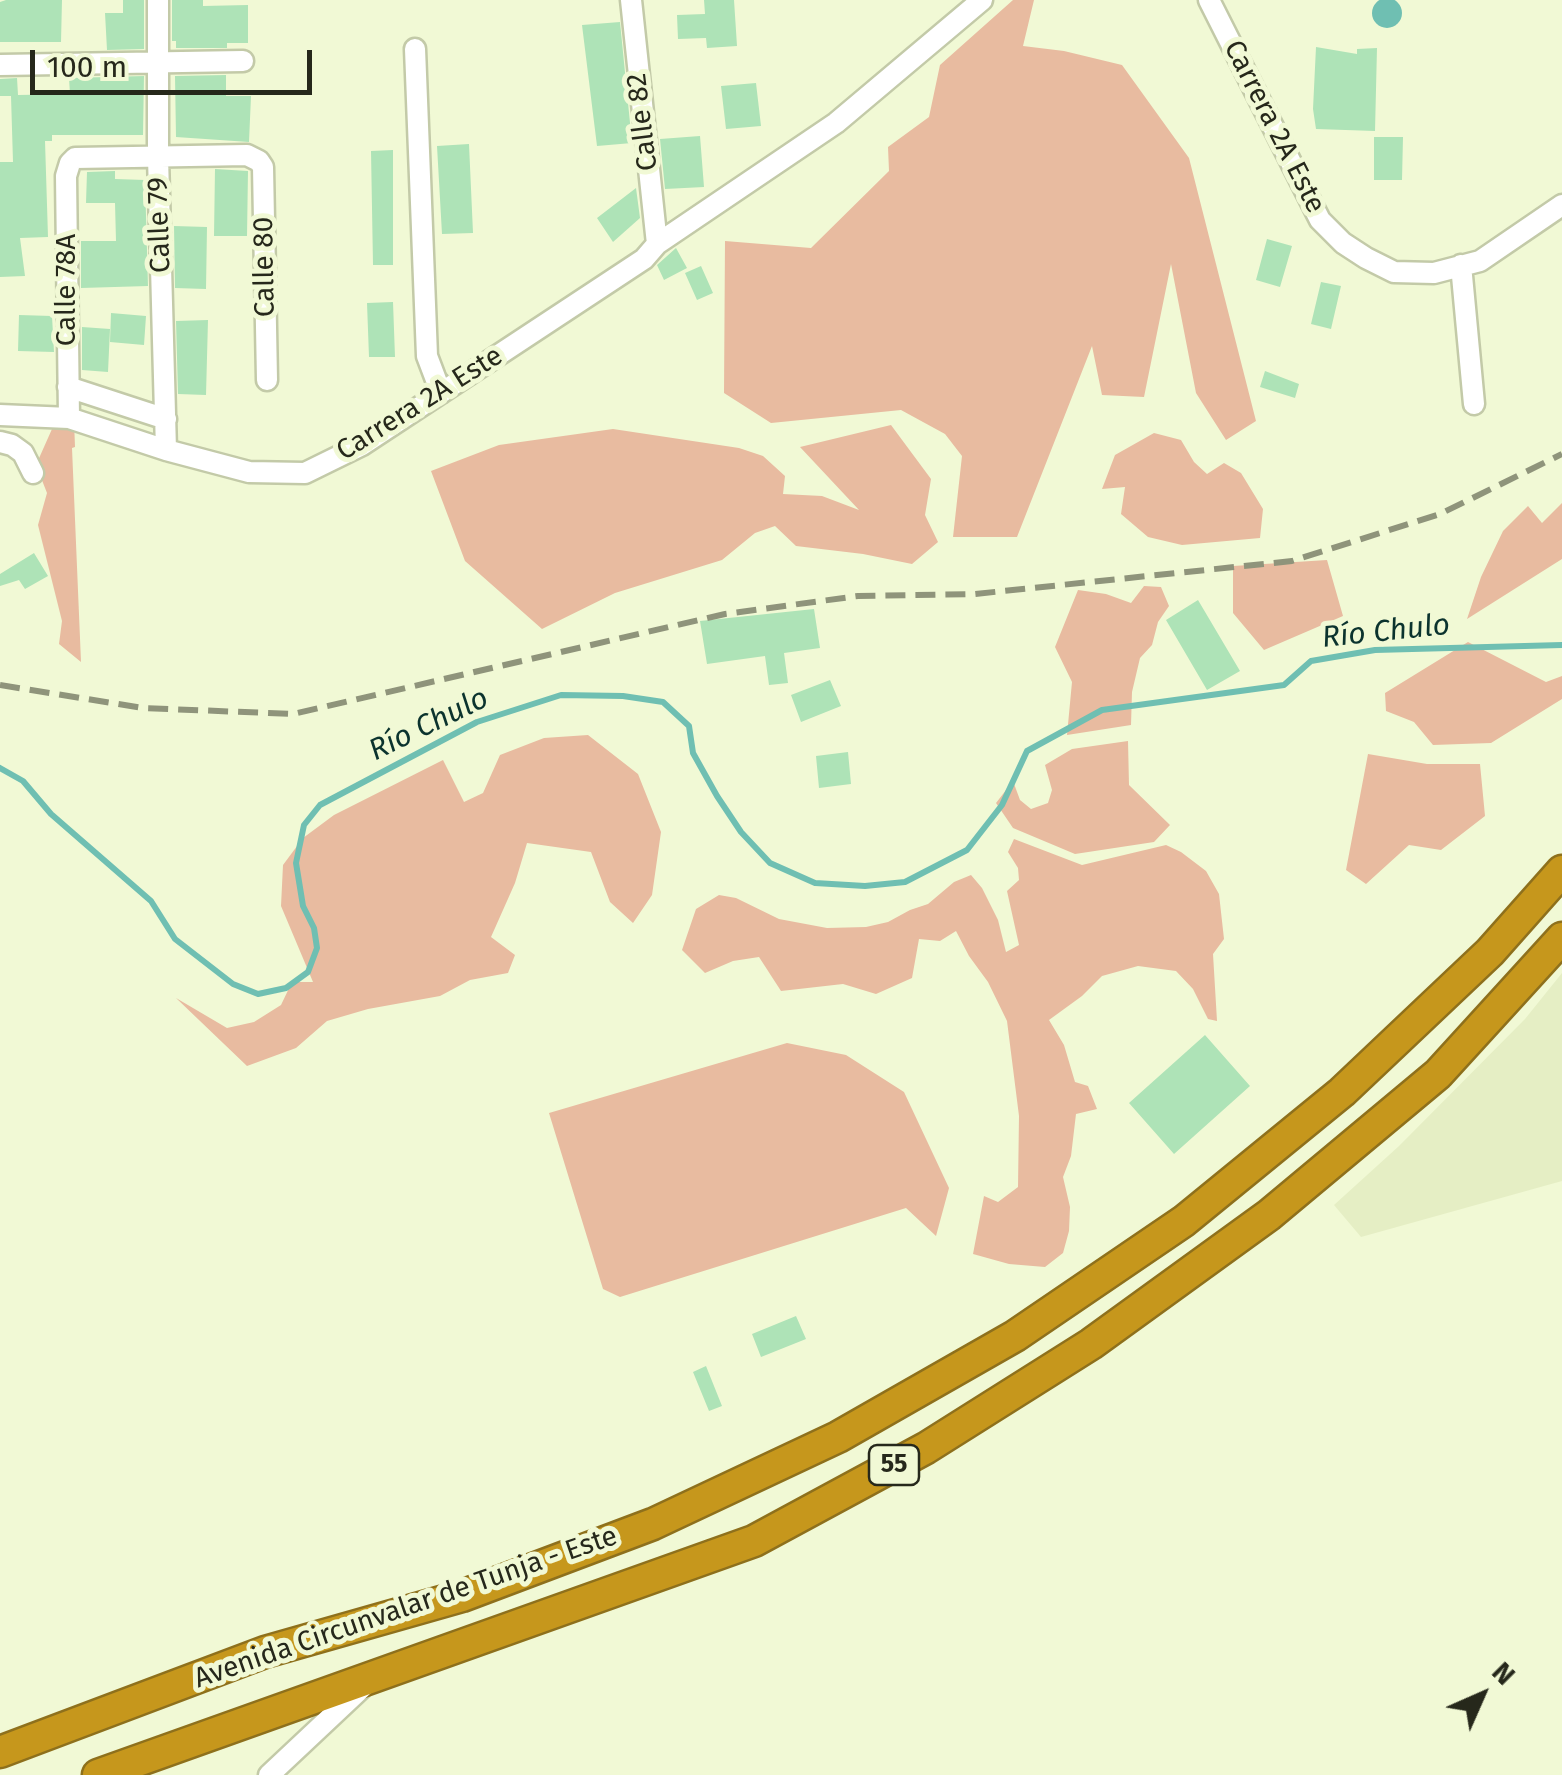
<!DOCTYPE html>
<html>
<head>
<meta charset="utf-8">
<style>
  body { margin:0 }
  #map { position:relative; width:1562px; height:1775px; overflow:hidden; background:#f1f9d5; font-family:"Fira Sans",sans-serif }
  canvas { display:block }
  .north { position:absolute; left:1432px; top:1645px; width:100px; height:100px; -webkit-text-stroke:8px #f1f9d5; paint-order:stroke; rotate:45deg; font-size:28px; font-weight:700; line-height:40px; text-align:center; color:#26281b }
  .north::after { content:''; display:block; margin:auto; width:35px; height:45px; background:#26281b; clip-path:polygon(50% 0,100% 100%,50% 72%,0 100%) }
  .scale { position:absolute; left:30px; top:50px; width:282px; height:45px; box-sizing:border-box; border:5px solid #26281b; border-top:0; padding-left:12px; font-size:30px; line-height:35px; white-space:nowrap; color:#26281b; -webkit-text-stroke:8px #f1f9d5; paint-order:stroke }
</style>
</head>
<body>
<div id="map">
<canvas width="1562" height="1775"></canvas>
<div class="north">N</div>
<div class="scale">100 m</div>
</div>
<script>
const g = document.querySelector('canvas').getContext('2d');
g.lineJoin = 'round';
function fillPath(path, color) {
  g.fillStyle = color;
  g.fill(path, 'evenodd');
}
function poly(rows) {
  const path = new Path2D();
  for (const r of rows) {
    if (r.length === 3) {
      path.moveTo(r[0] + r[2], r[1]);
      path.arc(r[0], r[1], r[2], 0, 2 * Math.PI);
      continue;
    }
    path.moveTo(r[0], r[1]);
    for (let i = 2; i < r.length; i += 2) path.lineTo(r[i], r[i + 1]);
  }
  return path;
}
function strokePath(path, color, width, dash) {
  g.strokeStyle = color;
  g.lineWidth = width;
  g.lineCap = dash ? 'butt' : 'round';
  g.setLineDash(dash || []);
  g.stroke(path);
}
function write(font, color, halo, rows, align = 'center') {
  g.font = font + ' "Fira Sans",sans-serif';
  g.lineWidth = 10;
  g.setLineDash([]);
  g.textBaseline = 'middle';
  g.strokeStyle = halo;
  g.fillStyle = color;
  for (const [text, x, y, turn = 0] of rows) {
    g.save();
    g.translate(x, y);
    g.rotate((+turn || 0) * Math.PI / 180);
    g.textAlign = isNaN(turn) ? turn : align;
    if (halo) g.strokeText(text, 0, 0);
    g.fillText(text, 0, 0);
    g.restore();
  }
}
const built = poly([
  [1562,973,1562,1181,1361,1237,1334,1205,1399,1146,1525,1019]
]);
const green = poly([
  [1013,0,1034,0,1023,46,1064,51,1122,65,1189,158,1256,421,1226,440,1196,393,1171,264,1144,397,1102,395,1092,346,1017,537,953,537,962,456,945,434,901,410,771,423,724,393,725,241,811,248,889,171,888,147,929,117,940,65],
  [56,420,74,420,75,447,72,448,81,662,59,644,62,621,38,525,47,493,36,465],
  [891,425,931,479,925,515,938,542,912,564,863,554,796,546,775,526,755,533,722,560,615,593,542,629,465,561,431,471,499,445,613,429,739,448,763,456,785,476,783,494,822,496,859,510,800,447],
  [1154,433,1181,440,1194,462,1207,474,1224,463,1241,473,1263,509,1260,538,1182,545,1148,537,1121,514,1125,487,1102,489,1115,455],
  [1562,503,1562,559,1467,619,1481,577,1503,531,1528,506,1542,523],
  [1327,560,1343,616,1264,650,1233,613,1233,566],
  [1144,586,1161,587,1169,606,1158,622,1152,645,1140,658,1132,692,1131,725,1067,735,1072,682,1055,647,1078,590,1106,594,1131,603],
  [1468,642,1546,682,1562,676,1562,699,1491,743,1433,745,1414,722,1386,711,1385,693],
  [588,735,638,774,661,832,652,895,633,923,610,902,591,852,527,843,515,883,491,937,515,955,508,973,470,980,440,996,368,1009,327,1021,296,1048,247,1066,176,998,227,1028,254,1022,281,1005,292,982,313,982,281,906,283,865,303,838,334,815,443,760,464,802,483,793,500,755,544,738],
  [1128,741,1129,785,1170,825,1154,842,1075,854,1013,828,996,803,1013,781,1020,800,1031,809,1048,803,1052,790,1045,765,1072,749],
  [1368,754,1427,764,1480,764,1485,816,1441,850,1409,845,1366,884,1346,870],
  [1014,839,1082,865,1166,845,1181,852,1206,871,1219,894,1224,939,1213,954,1217,1021,1208,1019,1193,989,1176,971,1138,966,1102,976,1082,996,1049,1020,1064,1045,1075,1082,1088,1086,1097,1109,1076,1114,1071,1156,1063,1177,1070,1207,1069,1231,1063,1253,1045,1267,1009,1264,973,1254,984,1196,998,1202,1018,1187,1019,1116,1007,1021,988,982,969,956,956,931,940,941,919,939,912,978,876,994,843,984,781,991,759,957,733,961,705,973,682,950,696,909,719,895,736,898,779,919,827,928,866,927,888,922,910,910,928,904,954,882,971,875,982,888,998,920,1006,952,1019,945,1007,891,1019,880,1018,868,1008,852],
  [787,1043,846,1055,904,1092,949,1188,936,1236,906,1208,620,1297,603,1289,549,1113]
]);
const water = poly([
  [1387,13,15]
]);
const stream = poly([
  [0,768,23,781,51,814,151,901,175,939,233,984,258,994,286,988,308,972,317,948,314,928,303,906,296,863,304,825,320,805,477,722,561,695,623,696,663,702,689,726,693,753,717,796,741,832,770,863,815,883,865,886,905,882,967,850,1002,805,1027,751,1102,710,1284,685,1311,661,1375,650,1562,645]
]);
const building = poly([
  [6,0,62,0,61,42,0,42,0,2],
  [123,0,144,0,144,49,107,50,105,13,123,13],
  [172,0,203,0,203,6,248,5,248,43,227,43,227,48,176,48,176,41,172,41],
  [704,0,734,0,737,46,707,48,706,38,678,39,677,15,705,14],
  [620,22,632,143,597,146,582,25],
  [1316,47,1357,54,1357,49,1377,48,1375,131,1316,129,1313,109],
  [226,75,226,96,251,96,249,142,176,137,175,76],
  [144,76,143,135,52,135,52,141,45,141,48,237,20,238,25,276,0,277,0,162,13,162,11,96,0,96,0,79,17,78,18,95,70,94,69,78],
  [756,83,761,126,726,129,721,86],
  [700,136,704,187,665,189,660,139],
  [1374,137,1403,137,1402,180,1374,180],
  [469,144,473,233,442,234,437,146],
  [393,150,393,265,373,265,371,151],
  [215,169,248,171,247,236,214,236],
  [115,171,115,179,145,180,148,286,81,288,81,241,116,241,115,203,86,203,87,172],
  [636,188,640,218,613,242,597,218],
  [174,226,207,227,206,289,175,288],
  [1267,239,1292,246,1280,287,1256,280],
  [676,248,687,268,664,280,657,265],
  [701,266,713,293,697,300,685,273],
  [1321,282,1341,286,1331,329,1311,324],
  [393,302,395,357,369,357,367,303],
  [111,313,146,316,144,345,110,342],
  [19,315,52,316,54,352,18,351],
  [208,320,206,395,178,394,176,321],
  [82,327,110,329,108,372,82,370],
  [1265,371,1299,384,1295,398,1260,387],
  [34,553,48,576,25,589,19,580,0,586,0,574],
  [1198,600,1240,671,1207,690,1166,620],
  [814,609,820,648,784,653,788,683,769,685,765,656,707,664,700,621],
  [830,680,841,706,801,722,791,695],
  [848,752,851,784,819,788,816,756],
  [1205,1035,1250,1086,1174,1154,1129,1103],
  [796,1316,806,1339,761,1357,752,1334],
  [706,1366,722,1406,709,1411,693,1372]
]);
const minor = poly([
  [158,0,158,157,166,450],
  [631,0,657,244],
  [1209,0,1320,220,1343,243,1366,258,1394,272,1434,273,1480,261,1562,205],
  [415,49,427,356,441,393],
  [0,65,243,61],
  [1461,265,1474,404],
  [68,387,166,419],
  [0,415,69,418,166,450,249,472,305,473,362,445,644,259,657,244,836,123,982,0],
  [69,418,66,176,70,163,75,158,247,155,259,161,263,167,267,380],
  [0,442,12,445,23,453,33,473],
  [269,1775,367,1683]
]);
const highway = poly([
  [0,1752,265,1652,462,1596,653,1524,838,1437,1015,1336,1184,1221,1342,1092,1490,952,1562,871],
  [98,1775,754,1541,926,1448,1091,1344,1269,1215,1438,1074,1562,938]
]);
const rail = poly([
  [0,685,143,708,293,714,725,614,858,596,975,594,1292,561,1440,514,1562,454]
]);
const shields = [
  [894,1465,50]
];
const shieldNames = [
  ["55",894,1465]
];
const streetNames = [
  ["Calle 82",643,122,-97],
  ["Carrera 2A Este",1274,127,63],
  ["Calle 79",160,225,-92],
  ["Calle 80",265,267,-91],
  ["Calle 78A",67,290,-90],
  ["Carrera 2A Este",420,404,-32],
  ["Avenida Circunvalar de Tunja - Este",406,1608,-19]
];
const waterNames = [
  ["Río Chulo",1386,632,-6],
  ["Río Chulo",429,725,-26]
];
fillPath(built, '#e5eec4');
fillPath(green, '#e8bba0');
fillPath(water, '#6fbfb2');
strokePath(stream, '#6fbfb2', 6);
fillPath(building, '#aee3b7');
strokePath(minor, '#c3caa8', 25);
strokePath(highway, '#8e701c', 35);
strokePath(minor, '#fff', 20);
strokePath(highway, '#c6971c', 30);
strokePath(rail, '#8f947b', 6, [20, 10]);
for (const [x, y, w] of shields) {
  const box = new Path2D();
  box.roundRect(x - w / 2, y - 20, w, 40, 8);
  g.fillStyle = '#f1f9d5';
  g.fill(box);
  strokePath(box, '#26281b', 2.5);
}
write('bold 25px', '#26281b', null, shieldNames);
write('28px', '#26281b', '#f1f9d5', streetNames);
write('italic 30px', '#0b332e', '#f1f9d5', waterNames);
</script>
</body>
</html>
